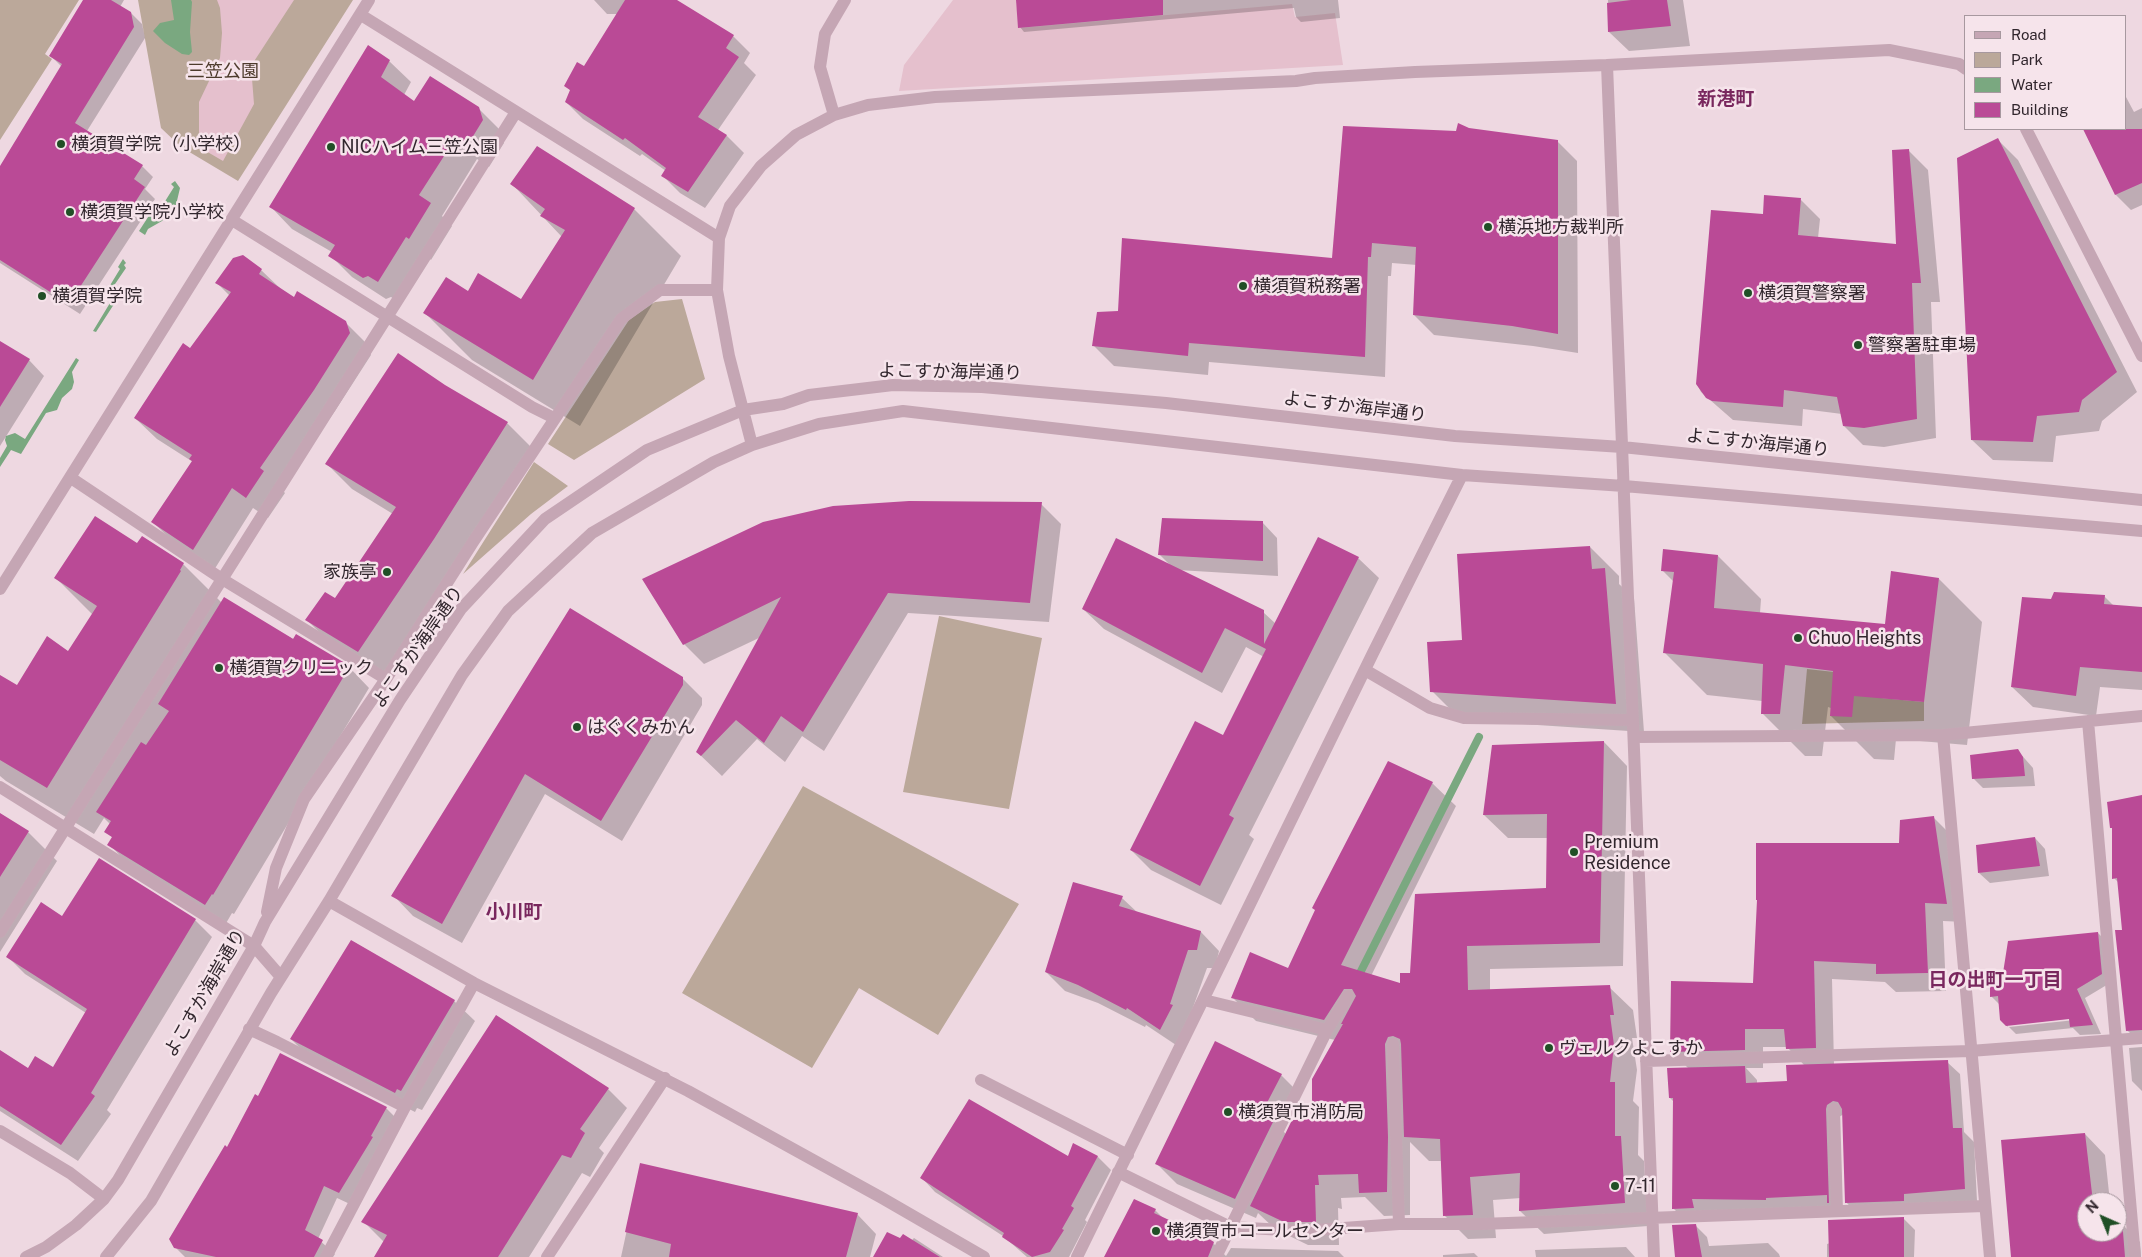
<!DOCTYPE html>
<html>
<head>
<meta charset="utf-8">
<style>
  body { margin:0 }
  #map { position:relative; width:2142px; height:1257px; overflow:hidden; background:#eed8e1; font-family:"Public Sans",sans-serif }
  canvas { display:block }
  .legend { position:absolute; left:1964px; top:15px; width:162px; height:115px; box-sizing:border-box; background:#f6e4eb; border:1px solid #a7989f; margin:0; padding:6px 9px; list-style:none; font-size:15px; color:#31262d }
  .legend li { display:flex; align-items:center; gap:10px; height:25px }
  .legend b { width:25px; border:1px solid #a7989f }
  .north { position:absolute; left:2077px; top:1192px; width:50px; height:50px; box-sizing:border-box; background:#f6e4eb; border:1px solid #a7989f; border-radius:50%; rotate:316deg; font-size:14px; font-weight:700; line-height:20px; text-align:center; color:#31262d }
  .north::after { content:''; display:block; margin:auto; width:18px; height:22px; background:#204f26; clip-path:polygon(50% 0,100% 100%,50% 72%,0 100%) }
</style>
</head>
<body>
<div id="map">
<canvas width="2142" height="1257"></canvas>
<ul class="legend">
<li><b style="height:6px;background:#c5a6b4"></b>Road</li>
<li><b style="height:14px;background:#bba89a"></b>Park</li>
<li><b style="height:14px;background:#7aa880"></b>Water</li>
<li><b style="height:14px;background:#ba4a96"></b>Building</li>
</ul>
<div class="north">N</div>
</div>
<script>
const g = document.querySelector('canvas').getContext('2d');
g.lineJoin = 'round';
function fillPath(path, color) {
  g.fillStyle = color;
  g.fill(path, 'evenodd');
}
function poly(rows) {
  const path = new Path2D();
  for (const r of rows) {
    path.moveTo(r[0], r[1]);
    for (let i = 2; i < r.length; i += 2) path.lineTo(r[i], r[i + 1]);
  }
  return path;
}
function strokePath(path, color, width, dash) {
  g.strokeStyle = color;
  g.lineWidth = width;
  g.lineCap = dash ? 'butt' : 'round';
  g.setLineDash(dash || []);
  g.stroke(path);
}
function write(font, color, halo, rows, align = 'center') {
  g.font = font + ' "Public Sans","Noto Sans JP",sans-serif';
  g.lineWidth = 5;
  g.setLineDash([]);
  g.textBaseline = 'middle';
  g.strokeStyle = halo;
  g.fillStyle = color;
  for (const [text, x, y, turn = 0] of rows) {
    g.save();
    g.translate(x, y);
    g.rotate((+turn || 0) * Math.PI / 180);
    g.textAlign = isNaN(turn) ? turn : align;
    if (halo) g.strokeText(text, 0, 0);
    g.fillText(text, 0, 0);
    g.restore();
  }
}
const green = poly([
  [0,0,79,0,45,54,52,59,0,140],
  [138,0,353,0,238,181,181,147,161,128],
  [682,299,705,379,574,460,548,444,629,320,655,302],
  [534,462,568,486,531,514,463,574],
  [939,616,1042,638,1009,809,903,792],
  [1807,669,1880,677,1883,689,1881,698,1924,702,1924,721,1802,724],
  [803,786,1019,904,938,1035,859,988,812,1068,682,993]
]);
const plaza = poly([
  [217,0,294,0,251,66,254,104,223,161,199,147,199,102,220,58,222,33,220,8],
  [953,0,1016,0,1019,28,1292,4,1295,17,1335,13,1343,65,899,91,904,65]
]);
const water = poly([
  [171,0,191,0,192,2,190,32,192,52,189,55,182,54,165,43,153,31,160,23,174,20],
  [175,181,180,188,176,205,162,221,148,229,145,235,139,231,152,211,157,214,174,187,171,184],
  [123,259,126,263,124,265,126,268,113,287,118,298,96,332,93,331,113,298,109,287,120,269,118,267],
  [76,358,79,360,72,372,74,382,72,389,62,398,57,410,46,413,21,454,11,450,0,467,0,458,7,446,5,440,6,436,15,433,25,439]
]);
const shadow = poly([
  [84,0,124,0,120,7,131,13,142,24,145,38,87,131,142,166,153,177,145,189,155,199,80,314,0,263,0,169,62,67,51,56],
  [594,0,674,0,733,36,750,53,744,63,756,75,718,130,727,136,744,153,705,208,680,193,663,176,666,171,642,154,640,156,583,119,566,102,571,91,566,86,585,67,618,14,607,14],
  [1017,0,1338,0,1340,18,1301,22,1296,17,1294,8,1024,32,1020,27],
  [1608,0,1683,0,1690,46,1629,51,1609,32],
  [389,61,411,82,404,95,415,103,478,108,500,130,504,143,489,167,477,159,442,216,452,226,431,260,429,258,400,303,391,297,386,299,352,277,330,255,332,252,292,229,271,207],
  [2126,97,2134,112,2142,108,2142,205,2131,210,2116,195,2085,129,2126,129],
  [1468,129,1557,141,1577,161,1578,353,1533,346,1434,335,1414,315,1417,265,1392,263,1391,276,1388,276,1385,377,1209,362,1208,375,1114,366,1094,346,1119,313,1333,260,1457,132],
  [1998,140,2018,160,2137,392,2102,421,2099,431,2056,436,2053,462,1993,460,1972,440],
  [1908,150,1928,170,1940,302,1931,302,1936,438,1884,447,1863,445,1844,426,1842,414,1803,409,1802,426,1733,420,1701,392,1697,384,1764,215,1801,200,1820,219,1818,238,1897,245],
  [512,184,634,209,681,256,580,426,472,360,425,313,469,293,521,301,562,237],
  [261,270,283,291,294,299,345,322,367,344,371,355,335,411,281,489,285,493,268,518,253,508,214,570,174,543,153,522,193,462,157,439,135,418,191,350,230,296,217,283],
  [0,342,29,360,44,376,0,446],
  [444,386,507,423,532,448,383,676,332,645,307,620,335,599,393,514,352,489,327,464],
  [1041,504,1061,524,1049,622,908,613,824,751,802,736,785,762,757,739,722,776,697,752,761,637,704,664,684,644,644,580],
  [1262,522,1277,538,1278,576,1178,570,1263,612,1276,624,1358,558,1379,578,1249,835,1254,839,1221,905,1151,870,1131,850,1223,736,1264,657,1246,647,1222,693,1104,629,1083,609,1170,565,1159,554],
  [138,545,183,564,222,603,349,667,369,688,234,914,232,913,225,925,129,865,109,844,113,838,106,832,110,824,104,818,94,834,6,781,0,776,0,677,18,687,69,653,93,615,56,578],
  [1590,547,1619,576,1619,584,1634,598,1644,732,1461,720,1432,691,1464,641],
  [1718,556,1761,599,1760,613,1886,626,1939,579,1982,622,1967,745,1896,739,1894,760,1874,759,1831,716,1831,708,1828,707,1822,756,1805,756,1762,713,1762,701,1707,695,1664,652,1674,582,1662,570],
  [2104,596,2114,606,2142,608,2142,690,2100,687,2096,716,2033,707,2012,687,2052,601],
  [570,610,682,678,702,698,702,705,622,841,545,794,462,943,413,916,393,895],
  [1604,742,1627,766,1623,966,1490,969,1490,990,1609,987,1633,1010,1637,1038,1632,1038,1637,1070,1633,1101,1639,1107,1638,1155,1644,1161,1648,1226,1544,1234,1520,1211,1521,1198,1493,1200,1496,1238,1468,1239,1444,1215,1442,1161,1429,1161,1410,1142,1410,1215,1384,1216,1365,1197,1341,1198,1342,1209,1338,1208,1339,1245,1308,1245,1275,1229,1258,1213,1256,1218,1177,1184,1157,1164,1281,1075,1301,1095,1283,1131,1286,1134,1314,1121,1335,1040,1256,1021,1232,997,1288,970,1432,783,1456,806,1371,976,1401,984,1412,974,1547,889,1548,838,1508,838,1484,815],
  [2018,751,2033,768,2035,786,1983,788,1973,778],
  [2142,797,2142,1043,2140,1043,2127,1030,2123,931,2119,883,2114,878,2113,830,2111,827],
  [0,815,28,832,57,861,0,952],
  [1933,817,1952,836,1965,922,1943,921,1946,991,1896,992,1885,982,1832,979,1834,1065,1947,1062,1960,1074,1964,1132,1974,1142,1977,1201,1858,1215,1846,1202,1844,1114,1839,1117,1840,1215,1686,1221,1673,1208,1674,1102,1670,1098,1689,1069,1672,1052,1754,984,1900,844],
  [1763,1047,1787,1047,1805,1066,1788,1082,1757,1084,1757,1080,1746,1068,1763,1068],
  [2035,838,2045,849,2049,876,1990,883,1979,873],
  [99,860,195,920,212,937,107,1110,111,1114,78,1161,0,1111,0,1052,28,1070,53,1069,86,1013,25,974,8,957,63,918],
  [1074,883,1122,898,1138,913,1201,932,1219,951,1215,968,1207,968,1179,1047,1146,1025,1145,1027,1098,1003,1065,991,1046,972],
  [2098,933,2107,942,2110,983,2085,998,2101,1034,2080,1035,2073,1028,2016,1034,2009,1027,2075,1020,2075,1018,2008,1025,2008,1027,2002,1019,2000,1005,1991,996,2004,974],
  [352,941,454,1001,475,1021,422,1110,417,1108,415,1112,311,1059,291,1039],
  [2142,1047,2142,1091,2132,1081,2129,1048],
  [608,1089,627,1108,599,1148,604,1153,590,1177,582,1173,529,1257,376,1257,384,1242,363,1221],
  [386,1108,399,1121,352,1205,337,1198,318,1239,335,1254,333,1257,185,1257,175,1247,227,1148],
  [2085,1134,2105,1155,2110,1202,2087,1202,2087,1232,2117,1232,2117,1226,2124,1226,2140,1242,2141,1257,2013,1257],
  [1074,1145,1098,1157,1111,1170,1085,1220,1087,1222,1069,1257,1027,1257,1003,1236,935,1192,922,1178,1068,1158],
  [641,1165,857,1214,876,1234,870,1257,621,1257],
  [1155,1210,1164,1219,1213,1243,1226,1256,1231,1248,1338,1251,1344,1257,1105,1257],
  [1903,1218,1915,1230,1914,1257,1827,1257,1827,1244],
  [1696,1226,1707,1237,1709,1246,1768,1243,1779,1254,1780,1257,1676,1257],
  [914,1238,943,1257,875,1257,900,1240,911,1241],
  [1626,1247,1635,1257,1536,1257,1535,1250],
  [1474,1253,1478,1257,1443,1257,1443,1255]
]);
const stream = poly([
  [1359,975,1479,737]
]);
const building = poly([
  [83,0,111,0,131,12,134,27,75,123,143,165,134,179,145,187,69,304,0,260,0,166,62,64,49,56],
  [625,0,677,0,734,35,726,48,739,57,698,117,727,135,688,192,661,176,666,168,625,138,623,140,565,102,570,90,564,86,577,62,584,66],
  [1016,0,1163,0,1163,15,1018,28],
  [1631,0,1667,0,1671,26,1608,32,1607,3],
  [368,45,390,60,381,77,414,101,430,76,479,107,483,120,467,146,455,139,419,195,431,203,409,239,406,237,378,282,368,276,363,278,328,256,335,245,269,207],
  [1458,123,1469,128,1558,140,1558,334,1512,326,1413,315,1416,247,1372,243,1371,257,1368,257,1365,357,1189,343,1188,356,1092,346,1097,312,1118,311,1122,238,1332,258,1343,126,1456,131],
  [2083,129,2142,129,2142,183,2115,195],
  [1998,138,2117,372,2082,400,2079,412,2037,416,2033,442,1971,440,1957,158],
  [537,146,635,208,533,380,423,313,446,277,468,291,478,273,521,299,565,230,540,216,545,209,510,184],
  [1909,149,1921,283,1912,283,1917,419,1864,428,1843,426,1837,397,1784,390,1783,407,1712,401,1706,398,1696,384,1711,210,1763,214,1764,195,1801,198,1798,235,1896,244,1892,150],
  [243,255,262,269,259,274,294,297,297,291,346,321,350,333,314,390,260,468,264,471,246,498,232,488,193,550,151,522,192,461,189,459,192,455,134,418,183,343,190,348,231,292,215,283,233,258],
  [0,341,30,359,0,407],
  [398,353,445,385,508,422,434,539,358,652,305,620,325,592,335,598,396,507,325,464],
  [909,501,1042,502,1030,603,888,593,803,732,781,716,764,743,736,720,701,756,696,752,781,597,683,645,642,579,763,522,833,506],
  [95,516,137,543,142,536,184,563,180,570,181,571,47,788,0,760,0,675,17,685,47,636,68,651,97,606,54,578],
  [1162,518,1263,521,1263,561,1158,555],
  [1318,537,1359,557,1229,815,1234,818,1200,886,1130,850,1195,721,1223,735,1266,649,1225,628,1202,673,1082,609,1116,538,1264,610,1264,644],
  [1590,546,1592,569,1605,568,1616,704,1430,692,1427,642,1462,640,1457,554],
  [1663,549,1718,555,1714,608,1885,624,1891,571,1939,578,1924,702,1854,696,1852,717,1830,716,1833,671,1785,665,1780,714,1761,714,1763,664,1663,653,1674,572,1661,571],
  [2054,592,2105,595,2104,604,2142,607,2142,672,2080,667,2076,696,2011,687,2022,597,2051,599],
  [224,597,290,637,293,639,296,634,350,666,213,895,212,894,205,905,107,845,112,837,104,832,111,821,96,812,141,742,146,745,169,711,158,704],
  [570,608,683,677,683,685,601,821,525,774,442,924,391,896],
  [1604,741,1600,943,1467,946,1468,990,1610,985,1614,1015,1610,1015,1614,1045,1610,1082,1615,1082,1615,1136,1621,1136,1625,1203,1519,1211,1520,1173,1470,1177,1473,1215,1443,1216,1440,1139,1404,1137,1401,1044,1400,1039,1393,1036,1388,1037,1385,1044,1388,1137,1387,1192,1359,1193,1358,1174,1318,1175,1319,1185,1315,1185,1316,1222,1284,1222,1250,1206,1292,1120,1312,1119,1312,1079,1343,1024,1341,1024,1356,996,1352,989,1344,989,1324,1020,1231,998,1250,952,1288,968,1315,910,1312,908,1388,761,1433,782,1341,965,1400,983,1400,973,1410,973,1415,894,1546,888,1547,814,1483,815,1492,745],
  [2018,749,2023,757,2025,776,1972,779,1970,755],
  [2142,795,2142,1030,2126,1031,2115,930,2122,930,2117,878,2112,879,2112,828,2110,828,2107,802],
  [0,813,29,831,0,877],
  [1934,816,1947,904,1925,903,1928,973,1876,974,1876,964,1814,961,1816,1048,1786,1049,1784,1029,1745,1029,1745,1050,1670,1052,1671,981,1753,983,1757,900,1756,900,1756,843,1899,843,1900,820],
  [2035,837,2040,866,1978,873,1976,845],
  [99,858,196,919,91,1093,95,1096,61,1145,0,1106,0,1050,28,1068,35,1056,53,1067,87,1009,6,957,41,902,62,916],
  [1073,882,1123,896,1119,906,1201,931,1197,950,1188,950,1170,1004,1173,1005,1160,1030,1127,1008,1126,1010,1078,985,1045,972],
  [2098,932,2102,974,2077,989,2093,1025,2070,1027,2069,1019,2006,1026,2000,1020,1998,996,1990,997,1990,974,2003,973,2008,941],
  [351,940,455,1000,401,1091,397,1089,395,1093,290,1039],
  [496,1015,609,1088,580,1129,585,1133,571,1158,562,1155,498,1257,374,1257,387,1235,361,1222],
  [1215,1041,1282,1074,1258,1120,1274,1120,1235,1199,1155,1164],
  [280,1053,387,1107,371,1136,373,1137,339,1193,324,1186,305,1230,323,1240,314,1257,216,1257,174,1248,169,1239,225,1145,227,1147,255,1094,258,1096],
  [1948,1060,1953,1128,1962,1128,1965,1189,1904,1194,1904,1201,1845,1203,1842,1109,1838,1102,1833,1101,1827,1105,1826,1109,1829,1203,1827,1203,1827,1195,1766,1198,1766,1200,1692,1199,1694,1208,1672,1209,1673,1098,1669,1098,1667,1068,1745,1066,1746,1083,1787,1081,1786,1065],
  [969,1099,1068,1156,1073,1143,1098,1156,1071,1206,1074,1208,1062,1229,1064,1230,1050,1252,1032,1257,1002,1237,1004,1233,920,1178],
  [2085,1133,2093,1202,2087,1202,2087,1232,2117,1232,2117,1219,2122,1219,2125,1257,2011,1257,2001,1140],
  [640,1163,858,1213,846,1257,669,1257,671,1244,625,1232],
  [1134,1199,1156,1209,1154,1213,1182,1226,1185,1224,1214,1242,1208,1257,1104,1257],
  [1904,1217,1904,1257,1829,1257,1828,1220],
  [1696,1224,1702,1257,1675,1257,1672,1225],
  [887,1232,900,1238,903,1234,940,1257,873,1257]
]);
const minor = poly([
  [361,15,719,238],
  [1607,65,1654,1257],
  [834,115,820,67,825,34,845,0],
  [2026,129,2142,356],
  [232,220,532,407,554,418],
  [752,445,729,356,717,290,719,238,730,206,761,166,796,135,834,115,868,105,935,97,1296,81,1315,78,1415,72,1607,65,1889,50,1959,64,1966,69],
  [71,478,222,579,386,679],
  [0,589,369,0],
  [1365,670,1430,708,1464,718,1633,720],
  [2088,721,2135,1257],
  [1943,735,1990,1257],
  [1634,737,1943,735,2142,716],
  [0,787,254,946,281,977],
  [329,901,474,983,688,1091,882,1198,984,1257],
  [267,912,276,868,304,799,386,679,473,542,621,319,660,290,717,290],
  [0,932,516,112],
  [1204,1000,1327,1030],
  [249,1029,277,1042,405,1107],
  [1393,1044,1399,1224],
  [1646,1061,1970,1051,2142,1038],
  [981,1080,1128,1155],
  [1834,1109,1837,1211],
  [0,1131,70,1173,104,1199],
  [1118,1172,1230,1227,1302,1231,1399,1224,1480,1224,1984,1206],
  [26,1257,46,1247,76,1225,104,1199,118,1180,254,946,265,922,400,700,461,609,545,519,647,450,743,410,783,404,809,395,893,385,982,387,1166,403,1455,436,1622,447,2142,500],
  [106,1257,151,1201,271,993,329,901,462,675,508,611,592,533,714,462,752,445,819,424,903,411,1462,475,1624,486,2142,531],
  [326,1257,405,1107,474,983],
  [547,1257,665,1078],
  [1077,1257,1373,653,1462,475],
  [1216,1257,1327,1030,1348,996]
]);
const markers = [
  [61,144,5,"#204f26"],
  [331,147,5,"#204f26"],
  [70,212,5,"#204f26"],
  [1488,227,5,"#204f26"],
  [1243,286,5,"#204f26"],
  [1748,293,5,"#204f26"],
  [42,296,5,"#204f26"],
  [1858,345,5,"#204f26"],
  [387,572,5,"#204f26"],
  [1798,638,5,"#204f26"],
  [219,668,5,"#204f26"],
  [577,727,5,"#204f26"],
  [1574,852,5,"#204f26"],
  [1549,1048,5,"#204f26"],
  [1228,1112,5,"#204f26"],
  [1615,1186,5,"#204f26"],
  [1156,1231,5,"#204f26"]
];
const parkNames = [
  ["三笠公園",223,71]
];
const poiNames = [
  ["横須賀学院（小学校）",71,144],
  ["NICハイム三笠公園",341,147],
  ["横須賀学院小学校",80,212],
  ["横浜地方裁判所",1498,227],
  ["横須賀税務署",1253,286],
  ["横須賀警察署",1758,293],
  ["横須賀学院",52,296],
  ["警察署駐車場",1868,345],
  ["家族亭",377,572,"right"],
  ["Chuo Heights",1808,638],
  ["横須賀クリニック",229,668],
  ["はぐくみかん",587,727],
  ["Premium",1584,842],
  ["Residence",1584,863],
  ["ヴェルクよこすか",1559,1048],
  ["横須賀市消防局",1238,1112],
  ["7-11",1625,1186],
  ["横須賀市コールセンター",1166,1231]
];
const streetNames = [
  ["よこすか海岸通り",950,372,1],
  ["よこすか海岸通り",1355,407,7],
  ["よこすか海岸通り",1758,443,6],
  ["よこすか海岸通り",418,647,-55],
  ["よこすか海岸通り",205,993,-60]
];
const neighbourhoodNames = [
  ["新港町",1726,99],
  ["小川町",514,912],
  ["日の出町一丁目",1995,980]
];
fillPath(green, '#bba89a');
fillPath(plaza, '#e5c0cd');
fillPath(water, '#7aa880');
fillPath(shadow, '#0003');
strokePath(stream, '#7aa880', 8);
fillPath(building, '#ba4a96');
strokePath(minor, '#c5a6b4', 12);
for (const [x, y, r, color] of markers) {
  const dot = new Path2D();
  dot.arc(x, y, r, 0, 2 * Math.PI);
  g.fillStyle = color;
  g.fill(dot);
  strokePath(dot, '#f6e4eb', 2);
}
write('18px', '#4d3b2c', '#f6e4eb', parkNames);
write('18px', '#31262d', '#f6e4eb', poiNames, 'left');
write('18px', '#31262d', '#f6e4eb', streetNames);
write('bold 19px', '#79275e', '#f6e4eb', neighbourhoodNames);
</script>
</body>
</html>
